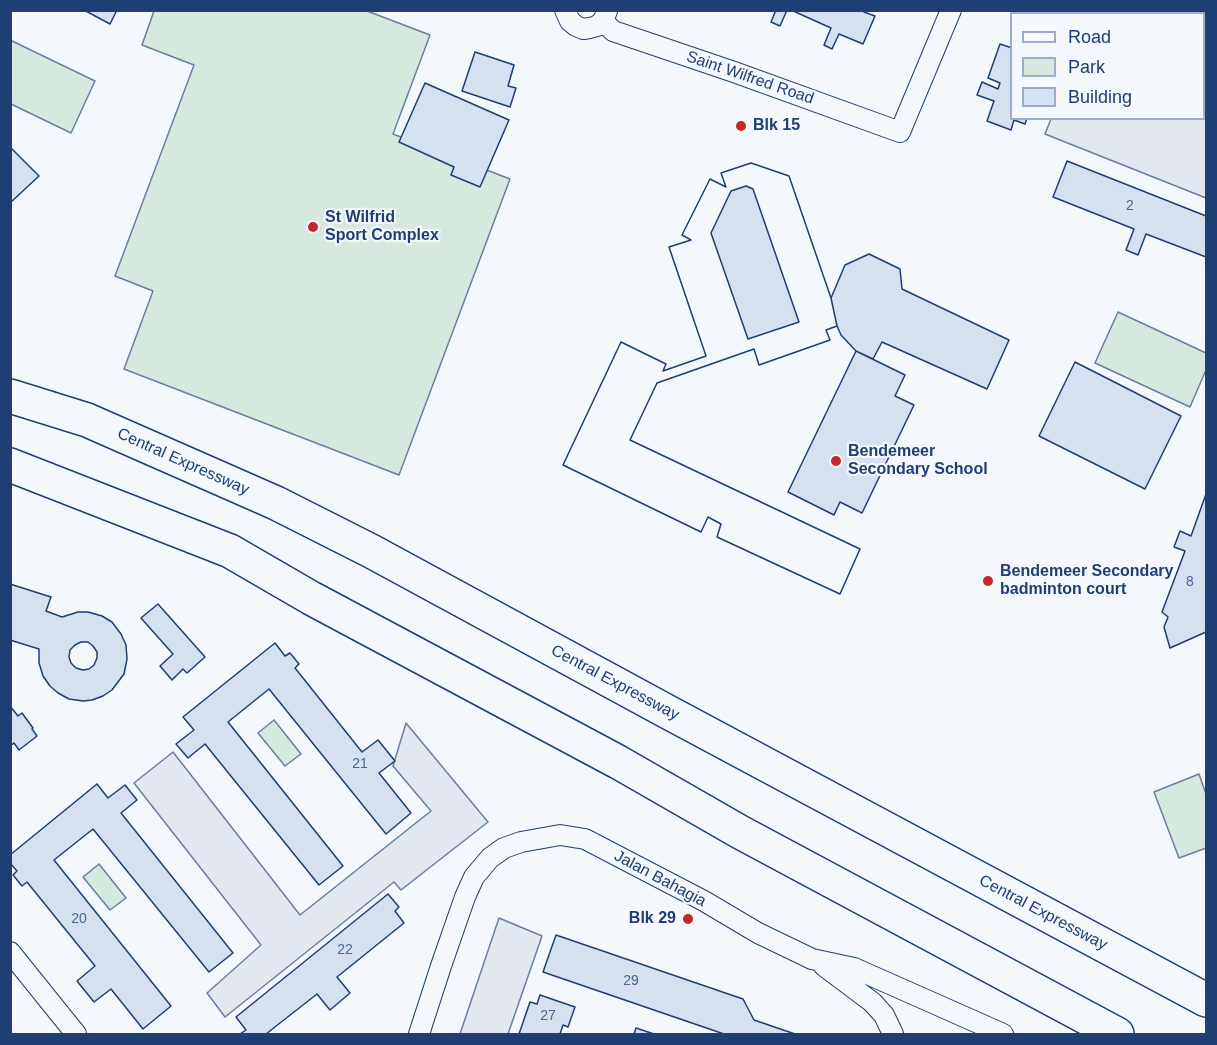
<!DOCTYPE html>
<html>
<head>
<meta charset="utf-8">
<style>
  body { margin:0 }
  #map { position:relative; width:1217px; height:1045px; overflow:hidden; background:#f4f7fb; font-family:Arial,sans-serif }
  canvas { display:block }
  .frame { position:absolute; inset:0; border:12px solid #1d3f73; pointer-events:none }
  .legend { position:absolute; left:1010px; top:12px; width:195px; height:108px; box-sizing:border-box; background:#f4f7fb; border:2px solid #9eadc5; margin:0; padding:8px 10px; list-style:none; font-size:18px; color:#1d3f73 }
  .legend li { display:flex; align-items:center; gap:12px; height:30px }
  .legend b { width:30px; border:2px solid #9eadc5 }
</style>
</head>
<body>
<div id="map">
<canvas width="1217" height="1045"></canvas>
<div class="frame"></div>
<ul class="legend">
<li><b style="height:8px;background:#f4f7fb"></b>Road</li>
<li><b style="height:16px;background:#d7e8df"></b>Park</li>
<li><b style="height:16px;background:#d5e0f0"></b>Building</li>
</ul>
</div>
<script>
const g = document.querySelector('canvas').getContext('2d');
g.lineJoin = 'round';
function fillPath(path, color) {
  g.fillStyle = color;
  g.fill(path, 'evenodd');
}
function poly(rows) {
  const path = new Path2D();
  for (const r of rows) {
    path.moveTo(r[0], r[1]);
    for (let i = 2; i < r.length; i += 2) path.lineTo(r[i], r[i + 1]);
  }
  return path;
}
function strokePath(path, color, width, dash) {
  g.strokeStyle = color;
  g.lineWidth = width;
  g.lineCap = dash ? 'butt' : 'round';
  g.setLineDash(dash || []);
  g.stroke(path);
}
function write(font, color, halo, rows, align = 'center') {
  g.font = font + ' Arial,sans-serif';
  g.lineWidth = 4.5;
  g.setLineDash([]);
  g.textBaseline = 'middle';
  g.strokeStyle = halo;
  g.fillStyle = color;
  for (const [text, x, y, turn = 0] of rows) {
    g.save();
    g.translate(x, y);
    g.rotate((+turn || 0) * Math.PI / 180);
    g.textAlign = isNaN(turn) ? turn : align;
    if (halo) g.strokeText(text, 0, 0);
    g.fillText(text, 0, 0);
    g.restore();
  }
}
const green = poly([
  [154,11,367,11,430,35,393,134,510,179,399,475,124,369,153,291,115,276,194,65,142,45,154,11],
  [10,40,95,81,71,133,11,104,10,40],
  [1118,312,1206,353,1206,370,1190,407,1095,363,1118,312],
  [274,720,301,754,285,766,258,733,274,720],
  [1199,774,1206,794,1206,848,1179,858,1154,792,1199,774],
  [99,864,126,898,110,910,83,877,99,864]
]);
const parking = poly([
  [1093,10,1206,11,1206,198,1045,134,1051,119,1204,118,1204,14,1092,13,1093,10],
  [406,723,488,822,401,890,394,882,225,1017,207,993,261,945,134,783,173,752,300,915,431,811,393,766,406,723],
  [499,918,542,936,508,1034,460,1034,499,918]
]);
const building = poly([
  [84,10,117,10,110,24,84,10],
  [776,10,787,10,780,26,771,22,776,10],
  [791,10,864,10,864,12,875,16,863,44,839,34,832,49,824,45,831,28,791,10],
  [1013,10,1072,10,1071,14,1012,14,1013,10],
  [1000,44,1012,48,1012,118,1027,118,1025,124,1014,120,1011,130,987,121,994,101,977,95,982,82,998,89,1000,83,988,78,1000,44],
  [475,52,514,65,508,86,516,88,510,107,462,91,475,52],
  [425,83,509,120,480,187,451,175,454,167,399,142,425,83],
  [10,147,39,176,10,203,10,147],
  [1067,161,1206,216,1206,257,1146,234,1138,255,1126,250,1134,229,1053,197,1067,161],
  [751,163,789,176,831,298,837,326,826,330,830,340,759,365,754,349,657,383,630,440,860,549,840,594,717,537,721,524,708,517,701,532,563,465,621,342,666,364,663,371,706,356,669,247,691,240,682,235,710,179,726,187,721,173,751,163],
  [746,186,753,189,799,322,748,339,711,233,731,191,746,186],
  [751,163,789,176,831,298,837,326,826,330,830,340,759,365,754,349,657,383,630,440,860,549,840,594,717,537,721,524,708,517,701,532,563,465,621,342,666,364,663,371,706,356,669,247,691,240,682,235,710,179,726,187,721,173,751,163],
  [869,254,900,269,902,289,1009,340,987,389,882,342,873,359,856,351,841,335,837,326,831,298,845,265,869,254],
  [856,351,905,375,895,396,914,405,862,513,840,502,834,515,788,492,856,351],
  [1075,362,1181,416,1145,489,1039,436,1075,362],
  [1206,494,1206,632,1170,648,1164,627,1168,617,1162,612,1185,551,1174,547,1180,531,1191,536,1206,494],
  [10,584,51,597,46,611,62,617,78,612,88,612,102,616,112,622,121,634,126,645,127,659,124,674,112,690,103,696,92,700,83,701,69,699,58,693,50,686,43,676,39,663,39,649,10,640,10,584],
  [81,642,88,642,93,646,97,652,97,658,94,665,89,669,83,670,76,668,71,663,69,657,70,650,75,645,81,642],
  [158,604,205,657,187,673,183,669,172,680,160,666,173,654,141,618,158,604],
  [275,643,285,656,290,653,299,664,295,668,362,752,378,740,395,761,379,773,411,813,386,834,269,689,228,722,343,866,319,885,205,744,188,758,176,744,194,730,183,717,275,643],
  [10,706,18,716,22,713,33,728,32,729,37,736,19,750,14,743,10,746,10,706],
  [97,784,108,798,125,785,137,800,121,813,233,953,209,972,93,829,54,860,171,1006,143,1029,111,989,94,1002,77,981,95,966,27,882,22,886,13,875,17,871,10,863,10,855,97,784],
  [388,894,399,907,395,911,404,923,337,977,350,993,330,1010,317,994,266,1034,240,1034,246,1030,236,1017,388,894],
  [556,935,743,999,754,1020,795,1034,724,1034,543,972,556,935],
  [540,995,575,1007,568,1027,563,1025,560,1034,519,1034,530,1002,537,1004,540,995],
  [636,1028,654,1034,634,1034,636,1028]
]);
const street = poly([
  [565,10,570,21,576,26,583,29,590,28,597,26,603,21,607,11],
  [603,21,613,31,734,72,900,132,951,10],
  [10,952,76,1034],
  [824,966,872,1002,884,1015,893,1034],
  [419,1034,441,966,465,897,474,877,490,858,504,848,521,842,560,835,585,839,704,901,758,933,812,959,854,968,1003,1034]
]);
const highway = poly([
  [10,396,87,420,276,503,371,551,666,711,1206,1000],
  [10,465,230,551,311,598,618,762,740,832,1117,1034]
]);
const markers = [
  [741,126,6,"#c62828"],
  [313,227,6,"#c62828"],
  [836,461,6,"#c62828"],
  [988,581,6,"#c62828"],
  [688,919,6,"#c62828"]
];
const numberNames = [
  ["2",1130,206],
  ["8",1190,582],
  ["21",360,764],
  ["20",79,919],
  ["22",345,950],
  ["29",631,981],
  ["27",548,1016]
];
const streetNames = [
  ["Saint Wilfred Road",750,78,19],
  ["Central Expressway",183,462,24],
  ["Central Expressway",615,683,28],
  ["Jalan Bahagia",660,879,28],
  ["Central Expressway",1043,913,28]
];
const poiNames = [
  ["Blk 15",753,126],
  ["St Wilfrid",325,218],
  ["Sport Complex",325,236],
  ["Bendemeer",848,452],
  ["Secondary School",848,470],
  ["Bendemeer Secondary",1000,572],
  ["badminton court",1000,590],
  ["Blk 29",676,919,"right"]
];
fillPath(green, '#d7e8df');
strokePath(green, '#687fa3', 1.5);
fillPath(parking, '#e3e8f0');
strokePath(parking, '#687fa3', 1.5);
fillPath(building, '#d5e0f0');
strokePath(building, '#1d3f73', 1.5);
strokePath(street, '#1d3f73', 22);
strokePath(highway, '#1d3f73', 36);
strokePath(street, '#f4f7fb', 20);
strokePath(highway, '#f4f7fb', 33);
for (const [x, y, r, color] of markers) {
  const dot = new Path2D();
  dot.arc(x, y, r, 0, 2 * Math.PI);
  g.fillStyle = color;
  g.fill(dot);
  strokePath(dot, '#f4f7fb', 2);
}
write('14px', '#4b6792', null, numberNames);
write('16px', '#1d3f73', '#f4f7fb', streetNames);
write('bold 16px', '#1d3f73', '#f4f7fb', poiNames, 'left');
</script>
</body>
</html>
